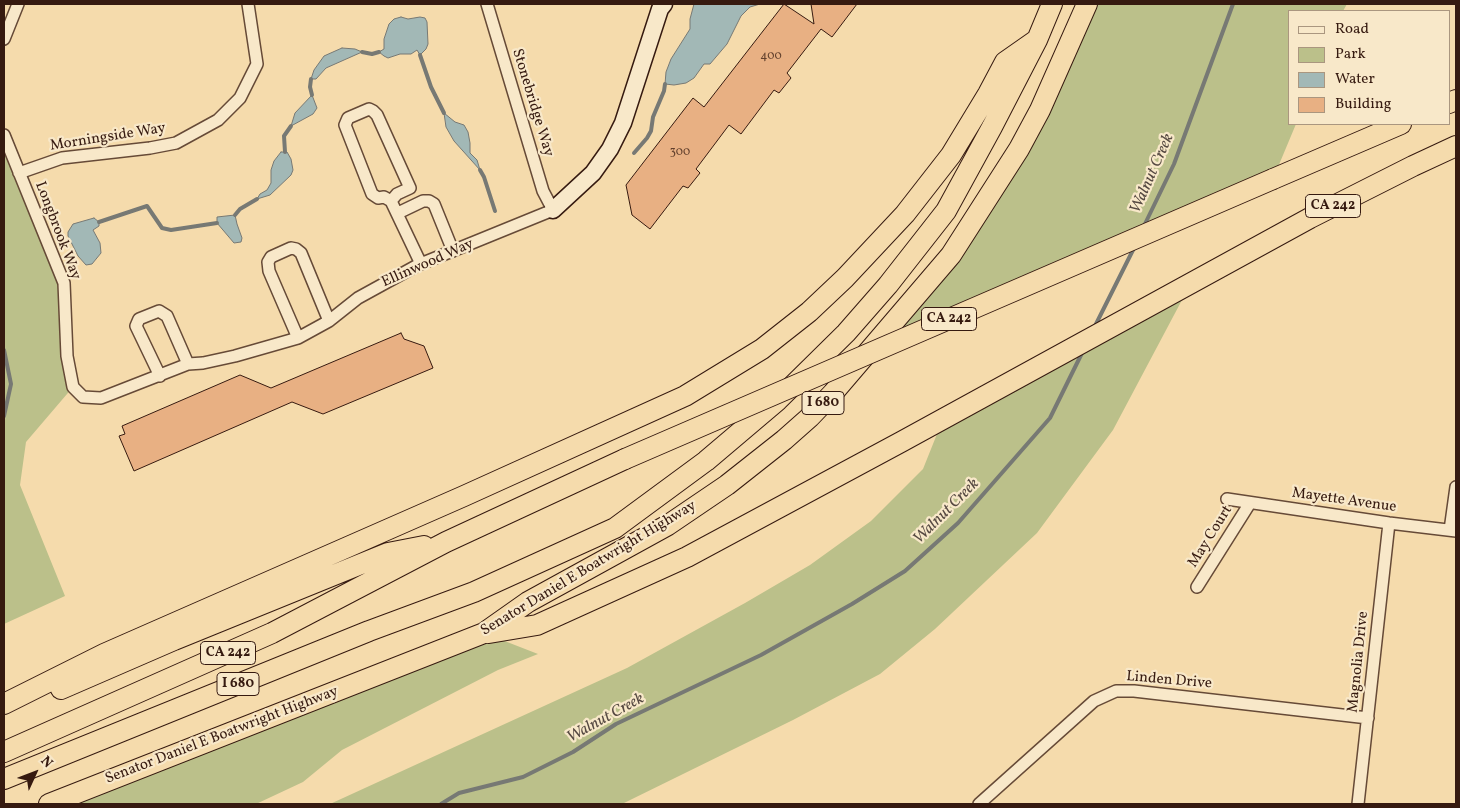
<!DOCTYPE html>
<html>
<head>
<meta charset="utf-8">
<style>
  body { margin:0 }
  #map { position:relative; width:1460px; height:808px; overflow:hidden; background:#f5dbac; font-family:Vollkorn,serif }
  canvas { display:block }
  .frame { position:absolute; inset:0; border:5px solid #361a10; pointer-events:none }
  .legend { position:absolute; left:1288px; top:10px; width:162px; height:115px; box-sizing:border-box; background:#f8e8c9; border:1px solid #aa967f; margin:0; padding:6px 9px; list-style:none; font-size:15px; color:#361a10 }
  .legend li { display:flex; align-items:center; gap:10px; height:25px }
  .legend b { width:25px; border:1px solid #aa967f }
  .north { position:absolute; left:10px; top:748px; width:50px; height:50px; -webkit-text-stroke:4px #f8e8c9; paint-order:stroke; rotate:47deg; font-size:14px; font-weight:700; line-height:20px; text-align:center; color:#361a10 }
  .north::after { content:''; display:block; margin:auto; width:18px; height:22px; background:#361a10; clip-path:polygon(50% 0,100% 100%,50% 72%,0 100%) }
</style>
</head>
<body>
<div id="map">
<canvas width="1460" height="808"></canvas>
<div class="frame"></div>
<ul class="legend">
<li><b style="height:6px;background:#f8e8c9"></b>Road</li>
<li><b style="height:14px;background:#bbc08a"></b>Park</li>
<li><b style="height:14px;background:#a2b8b6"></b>Water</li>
<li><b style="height:14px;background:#e8b083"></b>Building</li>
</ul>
<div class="north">N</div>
</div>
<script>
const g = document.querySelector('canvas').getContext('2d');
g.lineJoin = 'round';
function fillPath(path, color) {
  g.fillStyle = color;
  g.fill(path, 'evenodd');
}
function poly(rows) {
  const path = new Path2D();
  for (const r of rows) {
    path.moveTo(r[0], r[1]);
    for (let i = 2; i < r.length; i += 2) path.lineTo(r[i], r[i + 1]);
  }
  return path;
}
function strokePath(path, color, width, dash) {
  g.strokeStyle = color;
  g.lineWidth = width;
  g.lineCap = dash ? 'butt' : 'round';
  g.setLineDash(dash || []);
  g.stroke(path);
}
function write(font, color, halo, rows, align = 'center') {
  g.font = font + ' Vollkorn,serif';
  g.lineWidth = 4.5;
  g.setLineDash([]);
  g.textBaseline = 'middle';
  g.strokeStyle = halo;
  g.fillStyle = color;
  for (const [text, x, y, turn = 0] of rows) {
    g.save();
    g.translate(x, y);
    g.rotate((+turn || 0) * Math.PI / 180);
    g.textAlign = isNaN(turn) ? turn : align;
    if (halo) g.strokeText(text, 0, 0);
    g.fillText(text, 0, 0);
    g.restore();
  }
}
const green = poly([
  [1087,4,1347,4,1343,11,1289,11,1289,124,1296,124,1273,179,879,340,951,255],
  [4,135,64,283,73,387,26,442,20,485,65,596,4,624],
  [1191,283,1113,430,1037,533,935,629,880,674,793,720,622,804,330,804,627,668,745,603,810,565,871,521,923,469,943,419],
  [484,633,538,654,498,670,342,750,303,782,256,804,49,804]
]);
const water = poly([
  [694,4,760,4,750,7,741,16,727,44,710,64,704,64,694,78,686,83,674,85,665,84,666,72,671,59,690,29,690,19,694,4],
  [401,17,408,19,420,17,425,18,427,22,428,44,426,49,420,55,417,50,411,54,400,54,388,58,384,56,379,52,384,49,384,39,389,24,394,19,401,17],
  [342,48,355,49,362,52,326,68,316,79,311,79,314,70,324,56,342,48],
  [312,95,317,108,313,114,291,126,295,113,312,95],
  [444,113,455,122,464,125,468,132,470,143,470,153,477,160,480,170,454,141,446,127,444,113],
  [281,152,287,152,291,159,293,170,291,175,270,195,257,199,260,194,267,190,271,183,271,170,274,161,281,152],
  [235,215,237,224,242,238,241,242,234,243,217,223,217,217,235,215],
  [94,218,99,222,99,226,93,230,100,243,101,253,92,264,86,265,78,256,68,236,68,232,73,224,94,218]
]);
const stream = poly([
  [362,52,372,54,379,52],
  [420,55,431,87,444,113],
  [311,79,310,87,312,95],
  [285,152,284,136,291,126],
  [634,153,647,138,651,131,653,117,664,91,665,84],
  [480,170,484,177,495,211],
  [235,215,240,209,257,199],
  [99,222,147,206,162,228,171,230,217,223],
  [1143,228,1174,164,1233,4],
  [1095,326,1134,248],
  [4,350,11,384,4,416],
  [441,804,459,793,523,777,573,752,616,724,761,655,852,604,905,571,958,523,1050,418,1083,351]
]);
const building = poly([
  [784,4,814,24,811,4,857,4,832,37,821,29,787,73,791,78,779,93,774,90,741,134,729,125,696,169,700,173,688,188,683,186,650,229,632,215,626,185,693,98,704,107,784,4],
  [401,333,404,339,424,346,433,368,323,414,292,402,134,471,119,436,125,434,122,426,240,375,271,388,401,333]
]);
const street = poly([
  [4,39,18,4],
  [4,135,64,283,67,356,73,387,83,397,101,398,188,364,203,363,235,356,298,338,329,321,358,298,418,265,553,210,543,191,487,4],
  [19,173,62,158,150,148,176,143,218,120,240,98,257,64,248,4],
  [391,201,397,194,410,188,377,115,373,111,369,109,348,118,345,125,372,194,378,198,384,197,391,201,421,264],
  [398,213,423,201,429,201,434,204,453,251],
  [298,338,269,271,268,262,271,257,291,248,296,249,301,253,329,321],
  [160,376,136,326,139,319,159,311,167,316,188,364],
  [1227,499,1389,523,1456,531],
  [1450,530,1456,487],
  [1197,587,1250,503],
  [979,804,1094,701,1116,691,1134,691,1368,718],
  [1358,804,1389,523]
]);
const secondary = poly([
  [553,210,593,173,610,149,623,123,660,9,664,4]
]);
const highway = poly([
  [1449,103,1456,100],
  [1273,179,1401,124],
  [489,633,537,625,687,557,901,442,1310,218,1413,166,1456,146],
  [61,689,174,640,388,553,424,546],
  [4,704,104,654,464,496,685,396,762,349,809,312,845,278,905,214,951,155,988,94,1005,62,1035,41],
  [4,752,272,633,446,542,625,459],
  [4,779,369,631,474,592,615,528,706,461,778,400,846,333,888,285,946,211,992,127,1037,40,1052,4],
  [49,804,484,633,528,602,668,525,727,485,784,440,810,417,833,393,951,255,1019,149,1040,110,1087,4]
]);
const highwayBridge = poly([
  [625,459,1273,179]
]);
const numberNames = [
  ["400",771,57],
  ["300",680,153]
];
const shields = [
  [1333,206,55],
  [949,319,55],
  [823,403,42],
  [228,653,55],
  [238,684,42]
];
const shieldNames = [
  ["CA 242",1333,206],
  ["CA 242",949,319],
  ["I 680",823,403],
  ["CA 242",228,653],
  ["I 680",238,684]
];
const streetNames = [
  ["Stonebridge Way",532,103,73],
  ["Morningside Way",108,138,-9],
  ["Longbrook Way",57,231,69],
  ["Ellinwood Way",428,264,-24],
  ["Mayette Avenue",1344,501,8],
  ["May Court",1211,537,-58],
  ["Senator Daniel E Boatwright Highway",589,569,-31],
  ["Magnolia Drive",1359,662,-84],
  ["Linden Drive",1169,681,5],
  ["Senator Daniel E Boatwright Highway",222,736,-21]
];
const waterNames = [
  ["Walnut Creek",1153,174,-66],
  ["Walnut Creek",947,512,-45],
  ["Walnut Creek",606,719,-29]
];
fillPath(green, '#bbc08a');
fillPath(water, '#a2b8b6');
strokePath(water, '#777974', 1);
strokePath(stream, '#777974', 4);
fillPath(building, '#e8b083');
strokePath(building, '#361a10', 1);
strokePath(street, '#664a37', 14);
strokePath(secondary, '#361a10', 19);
strokePath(highway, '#361a10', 22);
strokePath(street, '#f8e8c9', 11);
strokePath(secondary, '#f8e8c9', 16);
strokePath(highway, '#f5dbac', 20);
strokePath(highwayBridge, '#361a10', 22, []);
strokePath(highwayBridge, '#f5dbac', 20);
write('12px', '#62402d', null, numberNames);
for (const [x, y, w] of shields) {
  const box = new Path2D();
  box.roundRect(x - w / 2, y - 11.5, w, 23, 4);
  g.fillStyle = '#f8e8c9';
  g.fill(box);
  strokePath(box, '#361a10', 1);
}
write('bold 14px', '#361a10', null, shieldNames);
write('15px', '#361a10', '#f8e8c9', streetNames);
write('italic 16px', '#564942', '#f8e8c9', waterNames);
</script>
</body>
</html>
